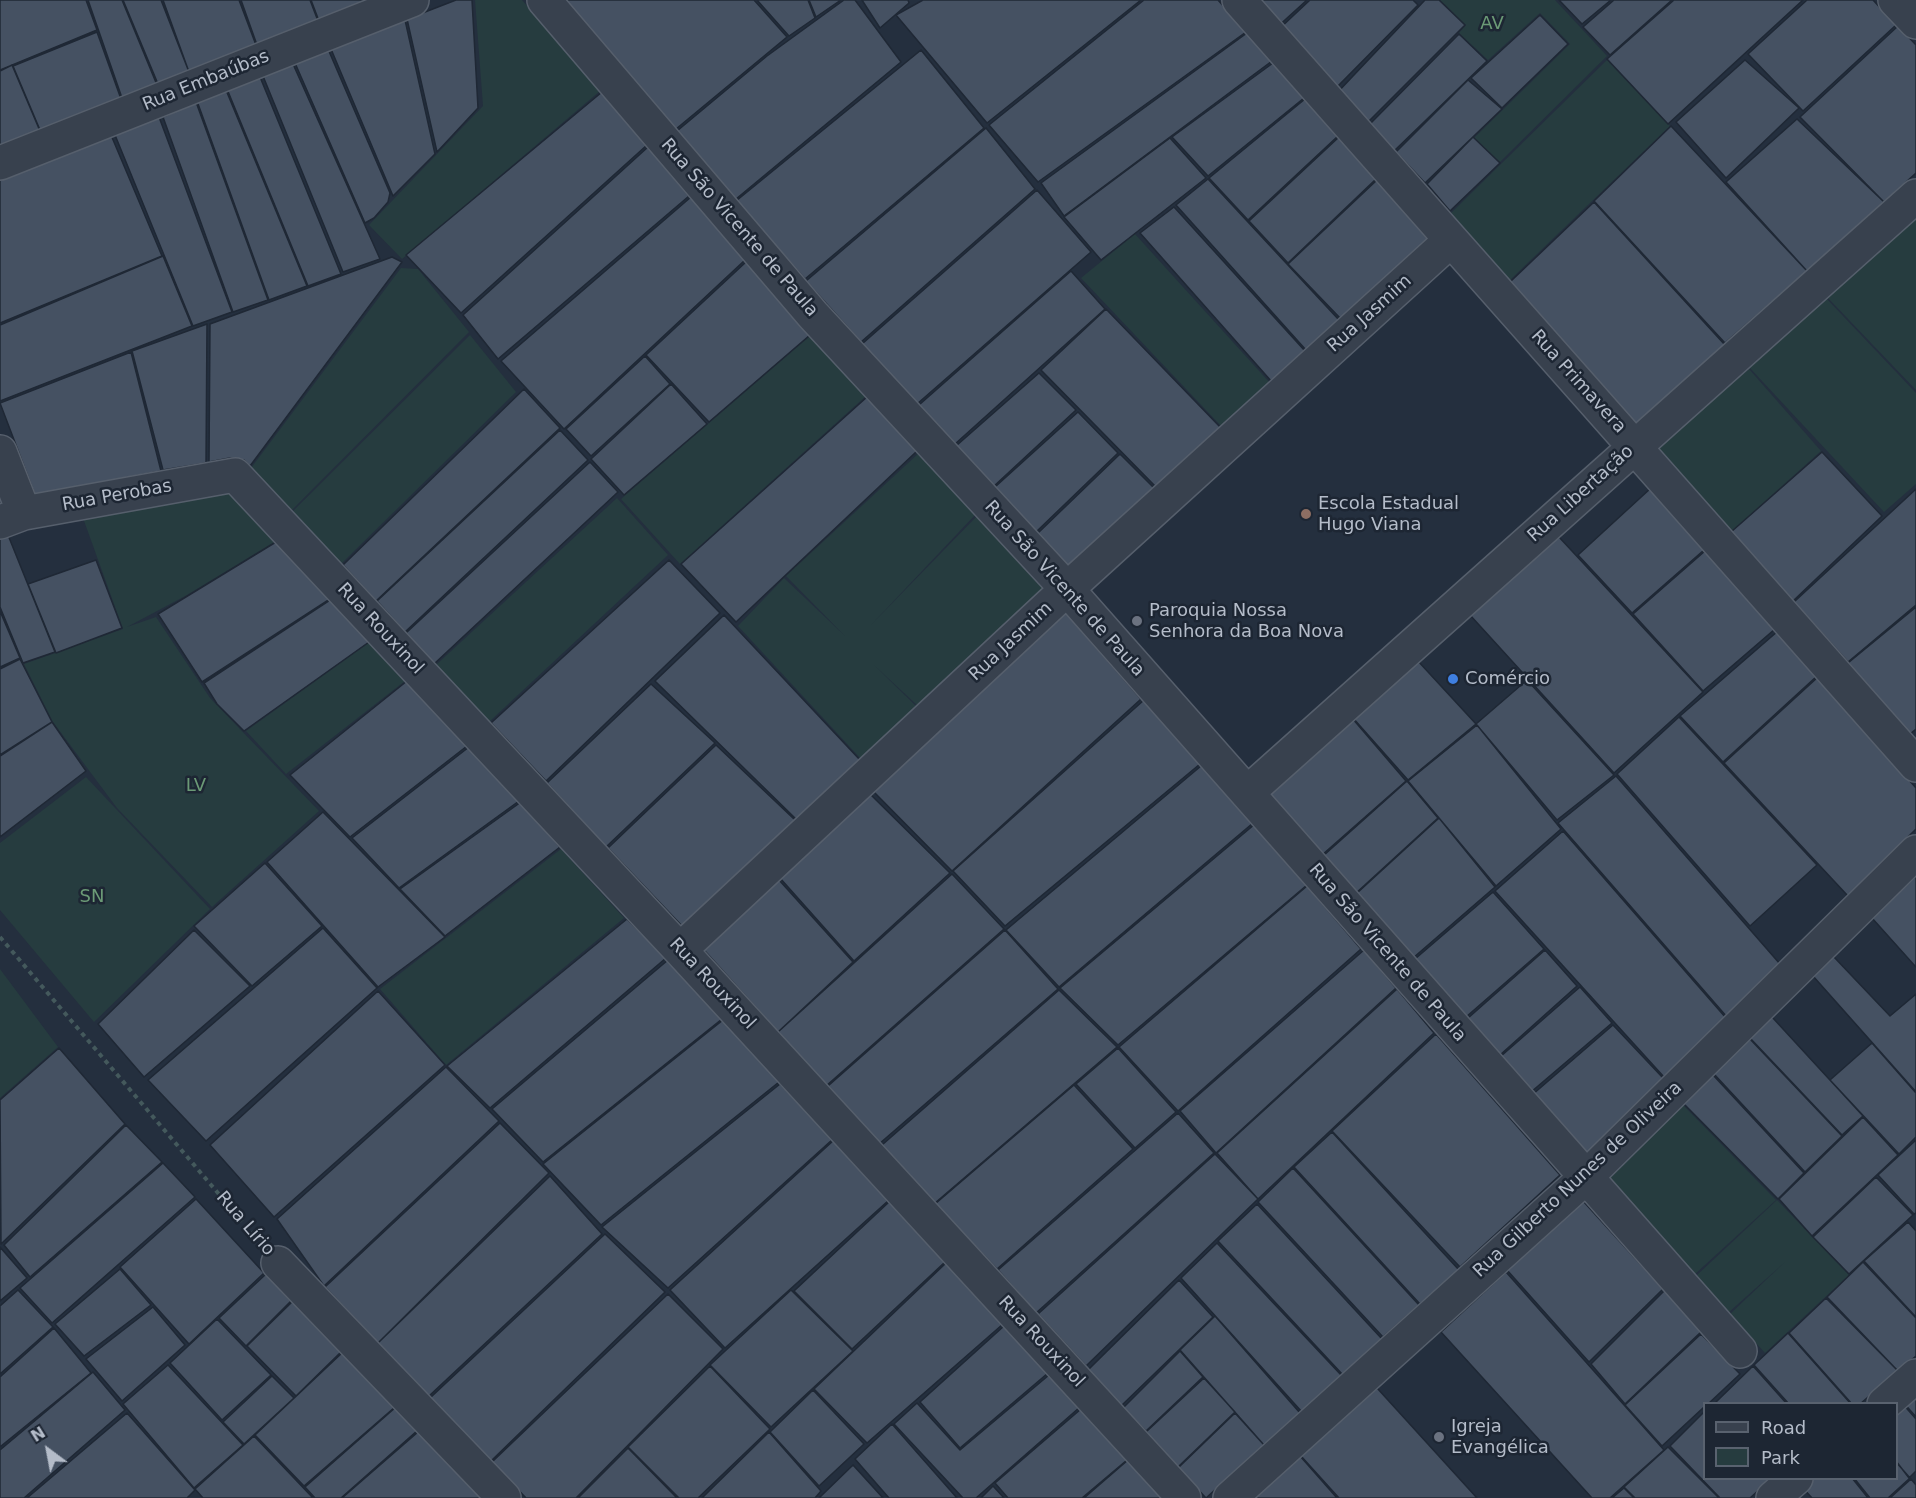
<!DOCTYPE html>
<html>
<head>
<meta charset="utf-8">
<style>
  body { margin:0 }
  #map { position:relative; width:1916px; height:1498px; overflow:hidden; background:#242f3e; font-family:"DejaVu Sans",sans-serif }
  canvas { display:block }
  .legend { position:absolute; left:1703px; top:1402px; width:195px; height:78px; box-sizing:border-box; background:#1d2633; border:2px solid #59626f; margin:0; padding:8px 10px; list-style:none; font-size:18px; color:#b4bcc9 }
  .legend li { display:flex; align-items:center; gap:12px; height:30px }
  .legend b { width:30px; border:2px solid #59626f }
  .north { position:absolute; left:18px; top:1420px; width:60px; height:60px; -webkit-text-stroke:4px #1d2633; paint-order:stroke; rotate:328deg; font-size:16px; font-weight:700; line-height:24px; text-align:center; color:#b4bcc9 }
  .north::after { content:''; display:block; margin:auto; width:21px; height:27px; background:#b4bcc9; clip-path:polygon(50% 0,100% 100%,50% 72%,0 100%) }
</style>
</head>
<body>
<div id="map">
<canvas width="1916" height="1498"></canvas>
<ul class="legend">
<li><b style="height:8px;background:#38414e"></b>Road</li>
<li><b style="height:16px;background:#263c3f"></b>Park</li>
</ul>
<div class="north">N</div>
</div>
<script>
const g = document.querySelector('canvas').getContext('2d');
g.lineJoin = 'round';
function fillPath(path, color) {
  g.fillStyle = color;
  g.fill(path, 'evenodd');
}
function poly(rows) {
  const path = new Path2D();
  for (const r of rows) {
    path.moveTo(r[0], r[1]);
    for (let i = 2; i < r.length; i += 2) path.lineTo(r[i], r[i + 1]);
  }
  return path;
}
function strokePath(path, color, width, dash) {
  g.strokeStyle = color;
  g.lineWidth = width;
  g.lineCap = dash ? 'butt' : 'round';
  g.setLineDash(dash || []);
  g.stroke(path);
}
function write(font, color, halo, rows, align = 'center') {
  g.font = font + ' "DejaVu Sans",sans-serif';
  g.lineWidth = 5;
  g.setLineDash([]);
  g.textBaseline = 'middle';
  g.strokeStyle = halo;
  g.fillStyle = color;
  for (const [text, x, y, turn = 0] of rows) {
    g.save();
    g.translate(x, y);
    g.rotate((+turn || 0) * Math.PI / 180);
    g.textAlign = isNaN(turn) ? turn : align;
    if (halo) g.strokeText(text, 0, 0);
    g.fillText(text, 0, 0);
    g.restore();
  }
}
const green = poly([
  [475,0,522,0,600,91,402,259,369,225,483,106],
  [1440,0,1555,0,1607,56,1500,162,1474,138,1570,44,1540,13,1488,60,1459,33,1466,25],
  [1607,60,1670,126,1509,281,1450,214],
  [1915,219,1916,220,1916,390,1827,297],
  [1135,234,1270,383,1222,427,1081,278],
  [401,268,418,269,469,332,292,510,251,468],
  [1826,298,1916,393,1916,484,1884,512,1749,367],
  [470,335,516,392,341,564,293,511],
  [810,336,866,396,680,564,621,499],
  [1749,369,1821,451,1732,531,1658,448],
  [919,453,975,515,870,626,977,516,1043,589,918,706,874,665,917,707,861,759,738,626,784,578,845,636,786,576],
  [230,491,276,541,187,595,127,627,156,617,210,698,319,811,212,907,117,808,53,722,24,664,123,629,83,518],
  [617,498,668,555,489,722,436,665],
  [370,642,405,681,286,774,246,731],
  [86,777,210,909,94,1022,0,910,0,843],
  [561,849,624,918,446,1065,380,989],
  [0,969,58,1047,0,1098],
  [1683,1105,1776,1200,1694,1275,1609,1179],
  [1777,1200,1849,1275,1765,1353,1730,1314,1785,1262,1728,1313,1696,1276]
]);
const building = poly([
  [0,0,86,0,97,30,0,70,0,0],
  [88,0,122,0,157,85,122,98,88,0],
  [123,0,161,0,189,72,158,84,123,0],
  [163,0,239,0,256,45,189,72,163,0],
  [241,0,310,0,318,21,257,45,241,0],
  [311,0,372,0,319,21,311,0],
  [456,0,472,0,478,108,437,152,407,19,456,0],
  [565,0,754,0,787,37,676,129,565,0],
  [757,0,808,0,815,18,789,36,757,0],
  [809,0,841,0,816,17,809,0],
  [844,0,855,0,901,62,736,199,677,131,767,56,844,0],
  [862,0,908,0,909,3,880,28,862,0],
  [923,0,1141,0,987,123,896,15,923,0],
  [1144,0,1218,0,1246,32,1038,182,989,125,1144,0],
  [1249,0,1307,0,1275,29,1249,0],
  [1310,0,1413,0,1418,5,1332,92,1278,30,1310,0],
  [1425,0,1439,0,1465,25,1366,124,1336,94,1425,0],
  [1559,0,1611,0,1582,24,1559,0],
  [1614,0,1672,0,1610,55,1583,27,1614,0],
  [1674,0,1803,0,1668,124,1607,59,1674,0],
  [1807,0,1873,0,1896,25,1803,111,1748,54,1807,0],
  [1540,15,1568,44,1502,108,1471,78,1540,15],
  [405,20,435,154,393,196,331,49,405,20],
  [1898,26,1916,45,1916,173,1884,202,1800,117,1898,26],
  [97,32,121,99,40,130,13,66,97,32],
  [1247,33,1272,61,1064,216,1041,183,1247,33],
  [1459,34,1487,61,1393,152,1367,127,1459,34],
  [328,49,390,193,388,202,374,218,365,223,295,63,328,49],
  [921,50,984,128,805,279,736,201,921,50],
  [1745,60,1799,108,1726,178,1676,122,1745,60],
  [1273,63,1304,98,1208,176,1172,137,1273,63],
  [293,64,380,259,343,272,263,76,293,64],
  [12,65,40,131,0,147,0,71,12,65],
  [260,77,341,274,308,286,227,89,260,77],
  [1468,80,1502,109,1425,183,1396,152,1468,80],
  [226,90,307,286,269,300,197,101,226,90],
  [602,92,647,145,461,313,406,255,602,92],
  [1305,99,1338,136,1248,220,1209,178,1305,99],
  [196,102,268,300,233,312,163,117,196,102],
  [159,117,232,312,193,326,115,135,159,117],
  [1797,119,1884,202,1807,271,1726,182,1797,119],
  [1671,126,1807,271,1725,343,1594,201,1671,126],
  [986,128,1035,189,861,342,806,281,986,128],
  [111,135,162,256,0,323,0,180,111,135],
  [1339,137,1376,179,1288,263,1249,221,1339,137],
  [1473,137,1500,163,1450,211,1427,184,1473,137],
  [1170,138,1206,178,1101,260,1064,217,1170,138],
  [648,147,689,196,498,359,463,315,648,147],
  [1208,179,1339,320,1306,350,1176,205,1208,179],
  [1377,180,1428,239,1341,319,1288,264,1377,180],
  [1037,190,1091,252,917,404,862,344,1037,190],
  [691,197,745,260,564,429,501,361,691,197],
  [1594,202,1725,345,1634,425,1510,282,1594,202],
  [1174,207,1305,351,1272,382,1140,233,1174,207],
  [163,256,192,326,0,401,0,325,163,256],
  [392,257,402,262,250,466,244,460,230,458,209,462,210,324,392,257],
  [746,262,810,335,709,422,646,355,746,262],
  [1071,271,1105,309,955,444,919,405,1071,271],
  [1106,309,1221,428,1156,487,1041,370,1106,309],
  [207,324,206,463,163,470,132,351,207,324],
  [131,352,161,471,35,495,0,403,131,352],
  [645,356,670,384,591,456,566,429,645,356],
  [1039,373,1076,410,993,487,956,446,1039,373],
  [671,384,707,424,624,495,591,459,671,384],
  [524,389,560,428,376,601,343,565,524,389],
  [867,397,917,451,736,622,681,564,867,397],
  [1078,412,1118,453,1036,532,995,487,1078,412],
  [560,430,588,460,405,632,377,601,560,430],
  [1822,452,1882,516,1793,601,1731,532,1822,452],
  [1120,454,1155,489,1068,567,1037,534,1120,454],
  [590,462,618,492,434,664,406,633,590,462],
  [1651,488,1704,550,1632,613,1578,555,1651,488],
  [1916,489,1916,605,1848,662,1794,602,1916,489],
  [8,535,55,652,23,663,0,607,0,538,8,535],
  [1558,536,1703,692,1614,773,1470,615,1558,536],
  [276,542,330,599,202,682,158,614,276,542],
  [1705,551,1775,629,1703,691,1633,614,1705,551],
  [96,560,122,628,56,653,28,584,96,560],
  [669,560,720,613,546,781,491,723,669,560],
  [330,600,369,642,244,731,217,704,204,683,330,600],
  [1916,607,1916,729,1910,734,1848,663,1916,607],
  [0,611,20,658,0,667,0,611],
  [1066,613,1141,699,952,871,873,791,1066,613],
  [724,615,860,760,797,820,655,681,724,615],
  [1778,631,1817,676,1723,762,1680,716,1778,631],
  [20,659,52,722,0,755,0,669,20,659],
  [1417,660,1476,724,1408,780,1353,718,1417,660],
  [1818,677,1916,788,1916,829,1848,896,1724,763,1818,677],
  [1527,680,1614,775,1557,820,1476,724,1527,680],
  [407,681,467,746,350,837,290,775,407,681],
  [651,684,715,743,606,847,547,783,651,684],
  [1144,700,1200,764,1005,926,953,871,1144,700],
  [1679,717,1817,865,1750,926,1617,774,1679,717],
  [1352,718,1406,781,1322,855,1269,794,1352,718],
  [52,722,86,771,0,837,0,756,52,722],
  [1477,725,1561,829,1496,886,1408,781,1477,725],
  [716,745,795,820,683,927,608,848,716,745],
  [469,747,519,801,399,888,352,838,469,747],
  [1201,766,1253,823,1059,987,1006,930,1201,766],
  [1616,776,1780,964,1727,1017,1558,823,1616,776],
  [1407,781,1438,818,1355,894,1323,856,1407,781],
  [870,794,950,873,854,961,780,878,870,794],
  [521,802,560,847,445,936,400,889,521,802],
  [323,812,445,937,378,987,267,862,323,812],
  [1439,818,1495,887,1413,958,1356,894,1439,818],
  [1255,824,1307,885,1118,1045,1060,988,1255,824],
  [1563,831,1726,1018,1664,1077,1495,891,1563,831],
  [265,863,322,926,252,986,194,926,265,863],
  [952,874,1004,929,826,1086,778,1032,952,874],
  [1916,876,1916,967,1872,918,1916,876],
  [779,880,853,962,778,1032,704,950,779,880],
  [1307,886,1361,949,1178,1111,1119,1047,1307,886],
  [1493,892,1544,949,1466,1017,1415,959,1493,892],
  [627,919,666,958,490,1108,447,1066,627,919],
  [323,928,377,988,206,1141,148,1080,323,928],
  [194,930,250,986,144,1077,98,1024,194,930],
  [1005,930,1058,989,879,1144,828,1086,1005,930],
  [1364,950,1396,988,1216,1153,1180,1111,1364,950],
  [1545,950,1577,986,1500,1055,1467,1019,1545,950],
  [1833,956,1890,1016,1916,994,1916,1092,1813,976,1833,956],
  [668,960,722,1019,543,1162,492,1109,668,960],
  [1580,987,1612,1023,1531,1092,1500,1057,1580,987],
  [1397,989,1434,1033,1258,1199,1217,1153,1397,989],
  [1059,990,1117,1047,935,1203,882,1145,1059,990],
  [378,991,445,1065,274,1217,210,1145,378,991],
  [1772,1017,1863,1116,1842,1135,1750,1038,1772,1017],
  [723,1020,779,1082,601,1225,543,1164,723,1020],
  [1613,1025,1663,1078,1586,1155,1532,1095,1613,1025],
  [1436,1034,1560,1175,1460,1267,1332,1131,1436,1034],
  [1749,1038,1842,1136,1805,1172,1714,1074,1749,1038],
  [1872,1043,1916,1093,1916,1137,1899,1154,1830,1080,1872,1043],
  [59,1048,125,1124,1,1244,0,1100,59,1048],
  [1118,1048,1176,1112,1135,1148,1076,1084,1118,1048],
  [446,1067,499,1121,324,1286,277,1219,446,1067],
  [1713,1075,1804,1173,1778,1199,1684,1104,1713,1075],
  [780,1084,833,1139,668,1288,602,1227,780,1084],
  [1074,1085,1133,1149,997,1269,935,1204,1074,1085],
  [1178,1113,1214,1153,1036,1313,998,1270,1178,1113],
  [1863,1117,1898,1155,1812,1236,1779,1199,1863,1117],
  [500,1123,549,1173,378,1343,325,1287,500,1123],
  [126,1125,162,1162,30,1277,4,1245,126,1125],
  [1332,1132,1459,1270,1420,1304,1294,1167,1332,1132],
  [834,1140,889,1200,725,1348,670,1290,834,1140],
  [1916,1140,1916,1213,1914,1214,1878,1175,1916,1140],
  [1215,1154,1258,1199,1086,1366,1038,1314,1215,1154],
  [163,1163,195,1197,52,1323,20,1288,163,1163],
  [1293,1168,1419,1305,1383,1337,1258,1202,1293,1168],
  [550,1176,602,1234,429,1396,378,1343,550,1176],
  [1876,1177,1913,1215,1849,1274,1813,1237,1876,1177],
  [196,1199,264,1273,189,1344,120,1267,196,1199],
  [1583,1201,1663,1289,1589,1362,1507,1270,1583,1201],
  [889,1202,945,1262,852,1349,794,1291,889,1202],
  [1257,1204,1382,1339,1343,1375,1218,1241,1257,1204],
  [1908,1222,1916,1231,1916,1317,1864,1261,1908,1222],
  [605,1234,665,1292,491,1461,430,1398,605,1234],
  [1217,1243,1342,1376,1302,1412,1181,1278,1217,1243],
  [0,1247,27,1278,0,1301,0,1247],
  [1863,1262,1916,1318,1916,1356,1898,1371,1827,1297,1863,1262],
  [946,1263,1003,1324,867,1443,814,1389,946,1263],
  [120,1269,151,1305,84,1356,55,1324,120,1269],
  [1506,1272,1664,1450,1610,1498,1592,1498,1441,1332,1506,1272],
  [266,1274,291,1301,246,1346,219,1318,266,1274],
  [1179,1280,1213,1317,1121,1406,1088,1370,1179,1280],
  [18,1290,53,1327,0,1374,0,1306,18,1290],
  [791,1290,853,1351,771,1427,710,1365,791,1290],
  [1665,1290,1702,1331,1625,1404,1591,1364,1665,1290],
  [668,1294,723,1349,576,1498,526,1498,492,1462,668,1294],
  [1826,1298,1898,1371,1860,1404,1852,1404,1789,1333,1826,1298],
  [293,1301,342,1351,296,1396,247,1346,293,1301],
  [153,1307,185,1345,122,1401,86,1359,153,1307],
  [1215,1316,1300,1413,1264,1445,1180,1350,1215,1316],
  [217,1319,271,1375,222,1420,170,1363,217,1319],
  [1004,1326,1048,1373,960,1448,920,1402,1004,1326],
  [54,1328,91,1373,0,1447,0,1377,54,1328],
  [1788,1333,1851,1404,1789,1404,1754,1365,1788,1333],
  [1701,1334,1740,1374,1708,1404,1704,1404,1704,1407,1662,1446,1625,1405,1701,1334],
  [1180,1351,1203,1377,1146,1431,1123,1408,1180,1351],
  [343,1352,395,1407,304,1486,255,1435,343,1352],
  [168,1365,243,1445,194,1488,123,1404,168,1365],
  [710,1366,770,1429,698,1498,679,1498,628,1447,710,1366],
  [1753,1366,1787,1404,1714,1404,1753,1366],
  [93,1372,125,1410,24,1498,0,1498,0,1450,93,1372],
  [1049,1375,1080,1407,976,1498,963,1498,894,1424,917,1403,960,1450,1049,1375],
  [272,1376,294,1398,244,1444,223,1422,272,1376],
  [1204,1378,1235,1412,1178,1467,1146,1432,1204,1378],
  [1377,1388,1477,1498,1339,1498,1301,1456,1377,1388],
  [1916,1389,1916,1417,1902,1401,1916,1389],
  [813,1390,864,1444,819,1486,770,1432,813,1390],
  [1901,1402,1916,1419,1916,1471,1909,1478,1896,1461,1896,1406,1901,1402],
  [396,1407,418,1430,341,1498,315,1498,305,1487,396,1407],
  [1081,1409,1127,1460,1082,1498,1008,1498,995,1483,1081,1409],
  [1704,1412,1704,1478,1772,1478,1750,1498,1720,1498,1670,1446,1704,1412],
  [127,1413,195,1490,187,1498,27,1498,127,1413],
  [1235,1413,1264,1445,1206,1498,1178,1468,1235,1413],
  [892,1424,957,1498,889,1498,855,1459,892,1424],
  [418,1432,482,1498,342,1498,418,1432],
  [769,1432,821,1491,815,1498,702,1498,769,1432],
  [254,1436,313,1498,203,1498,195,1489,254,1436],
  [1668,1447,1719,1498,1635,1498,1624,1487,1668,1447],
  [628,1448,677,1498,578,1498,628,1448],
  [1300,1456,1337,1498,1255,1498,1300,1456],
  [1128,1460,1162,1498,1084,1498,1128,1460],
  [1896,1462,1910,1478,1888,1498,1870,1498,1854,1478,1896,1478,1896,1462],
  [853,1465,883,1498,819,1498,853,1465],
  [1812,1478,1852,1478,1868,1498,1812,1498,1802,1487,1812,1478],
  [1911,1479,1916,1485,1916,1498,1890,1498,1911,1479],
  [993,1486,1004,1498,981,1498,993,1486],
  [1624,1488,1634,1498,1612,1498,1624,1488]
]);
const path = poly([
  [0,937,252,1233]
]);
const street = poly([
  [544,0,813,315,1067,589,1740,1351],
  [1239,0,1916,765],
  [1895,0,1916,22],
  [0,163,412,0],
  [0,452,24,513],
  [0,522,24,513,235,475,680,950,1184,1498],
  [1247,793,1916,196],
  [680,950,1067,589,1451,240],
  [278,1263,504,1498],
  [1884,1404,1916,1376],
  [1230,1498,1585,1178,1916,852],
  [1773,1498,1796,1478]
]);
const markers = [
  [1306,514,6,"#8d6e63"],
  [1137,621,6,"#6b7280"],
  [1453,679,6,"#3f7fe0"],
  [1439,1437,6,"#6b7280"]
];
const parkNames = [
  ["AV",1492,24],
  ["LV",196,786],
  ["SN",92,897]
];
const streetNames = [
  ["Rua Embaúbas",206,81,-22],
  ["Rua São Vicente de Paula",739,228,49],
  ["Rua Jasmim",1370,314,-42],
  ["Rua Primavera",1578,382,48],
  ["Rua Libertação",1581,494,-42],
  ["Rua Perobas",117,496,-10],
  ["Rua São Vicente de Paula",1064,589,48],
  ["Rua Rouxinol",380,629,47],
  ["Rua Jasmim",1011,642,-43],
  ["Rua São Vicente de Paula",1387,953,49],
  ["Rua Rouxinol",712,984,47],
  ["Rua Gilberto Nunes de Oliveira",1578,1180,-43],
  ["Rua Lírio",245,1224,49],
  ["Rua Rouxinol",1041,1342,47]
];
const poiNames = [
  ["Escola Estadual",1318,504],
  ["Hugo Viana",1318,525],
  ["Paroquia Nossa",1149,611],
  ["Senhora da Boa Nova",1149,632],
  ["Comércio",1465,679],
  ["Igreja",1451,1427],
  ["Evangélica",1451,1448]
];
fillPath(green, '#263c3f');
fillPath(building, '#455162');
strokePath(building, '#1f2835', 1.5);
strokePath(street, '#565f6c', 36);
strokePath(path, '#44595c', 4, [4.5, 4.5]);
strokePath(street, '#38414e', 33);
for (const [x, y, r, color] of markers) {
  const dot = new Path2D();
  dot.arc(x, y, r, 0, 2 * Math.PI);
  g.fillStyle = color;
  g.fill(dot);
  strokePath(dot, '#1d2633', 2);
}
write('18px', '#6b9a76', '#1d2633', parkNames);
write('18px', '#b4bcc9', '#1d2633', streetNames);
write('18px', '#b4bcc9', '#1d2633', poiNames, 'left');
</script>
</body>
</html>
